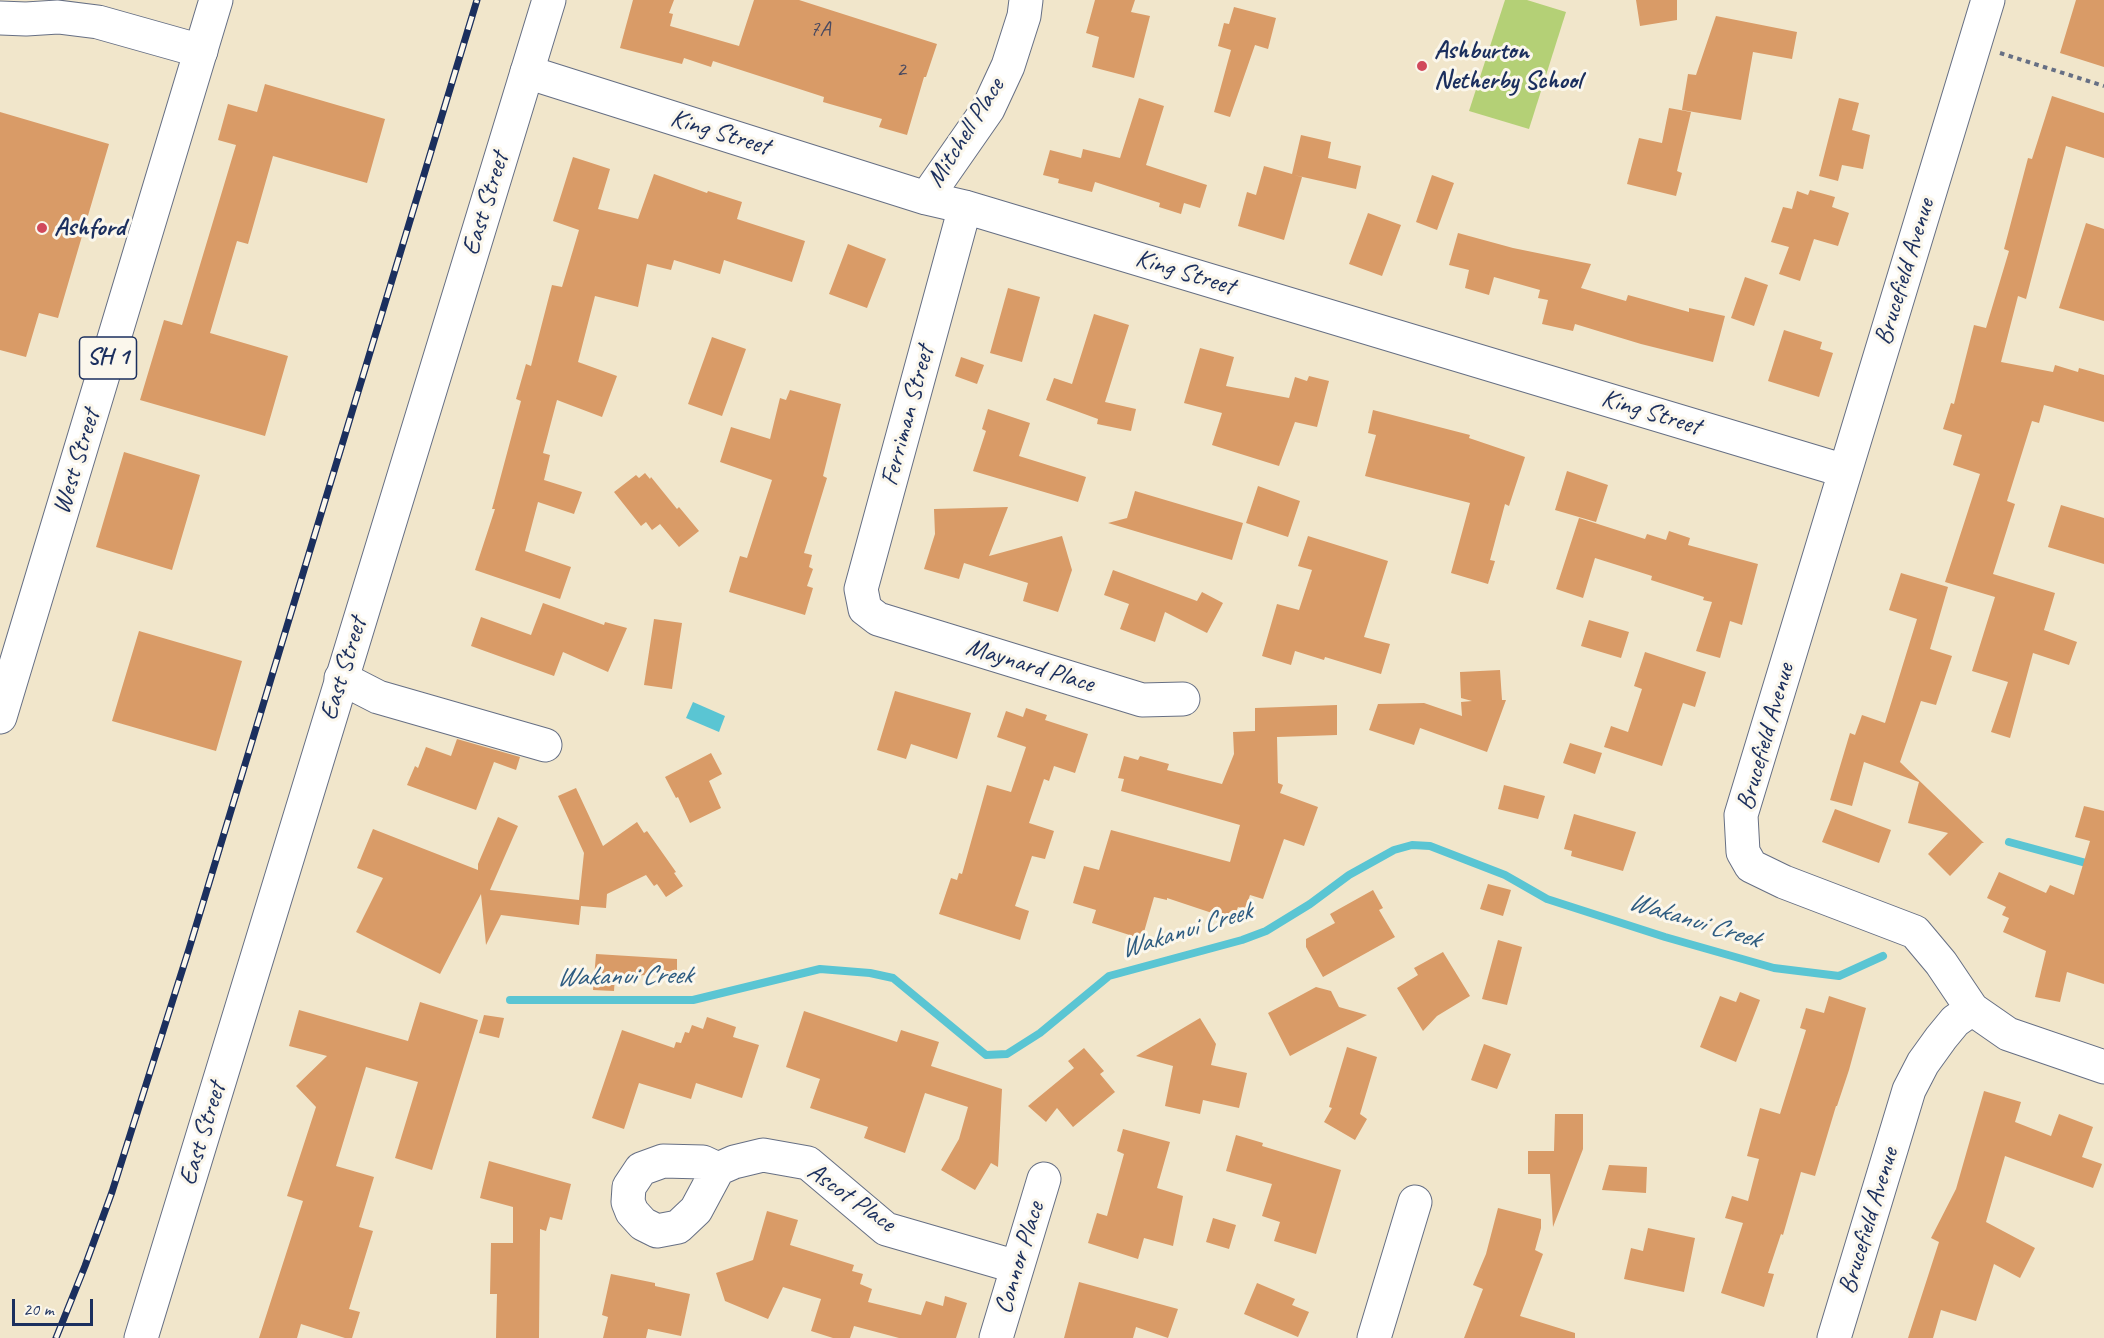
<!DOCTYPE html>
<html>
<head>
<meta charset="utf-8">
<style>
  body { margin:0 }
  #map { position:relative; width:2104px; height:1338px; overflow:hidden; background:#f1e6cb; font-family:Caveat,sans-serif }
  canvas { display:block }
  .scale { position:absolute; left:12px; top:1299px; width:81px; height:27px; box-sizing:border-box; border:3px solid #1b2f5e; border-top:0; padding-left:8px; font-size:18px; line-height:21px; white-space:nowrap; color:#1b2f5e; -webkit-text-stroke:4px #fbf7ec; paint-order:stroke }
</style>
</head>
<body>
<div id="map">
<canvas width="2104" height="1338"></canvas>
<div class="scale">20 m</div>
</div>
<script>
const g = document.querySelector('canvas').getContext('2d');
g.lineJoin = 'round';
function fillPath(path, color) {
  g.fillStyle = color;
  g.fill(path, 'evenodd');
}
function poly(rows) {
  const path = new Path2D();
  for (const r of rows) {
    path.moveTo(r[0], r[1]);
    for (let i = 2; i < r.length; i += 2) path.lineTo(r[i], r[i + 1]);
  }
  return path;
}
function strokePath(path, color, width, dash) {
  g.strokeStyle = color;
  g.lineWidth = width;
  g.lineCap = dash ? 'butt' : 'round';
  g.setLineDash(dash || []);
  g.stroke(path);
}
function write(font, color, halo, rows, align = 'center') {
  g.font = font + ' Caveat,sans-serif';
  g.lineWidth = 6;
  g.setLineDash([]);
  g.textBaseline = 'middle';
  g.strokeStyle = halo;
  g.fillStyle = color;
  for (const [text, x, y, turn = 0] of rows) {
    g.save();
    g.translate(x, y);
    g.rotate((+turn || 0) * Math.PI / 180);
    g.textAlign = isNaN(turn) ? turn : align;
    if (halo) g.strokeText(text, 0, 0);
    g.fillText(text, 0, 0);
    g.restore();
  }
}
const green = poly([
  [1505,0,1527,0,1566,12,1529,129,1469,111]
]);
const water = poly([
  [693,702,725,716,719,732,686,718]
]);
const stream = poly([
  [2009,842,2104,868],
  [510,1000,693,1000,820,969,870,973,893,978,986,1055,1007,1054,1040,1033,1109,976,1242,940,1266,931,1310,904,1349,875,1394,850,1412,845,1430,846,1505,875,1547,899,1665,937,1774,968,1839,976,1883,956]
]);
const building = poly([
  [633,0,674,0,669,13,673,14,670,26,739,46,754,0,799,0,937,44,926,77,924,77,907,135,879,127,882,119,823,102,824,97,713,61,711,67,684,58,682,64,620,48],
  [1095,0,1135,0,1131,12,1150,16,1134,78,1092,67,1099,37,1086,33],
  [1636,0,1677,0,1677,20,1640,26],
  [2076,0,2104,0,2104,67,2060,53],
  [1234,7,1276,18,1268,49,1255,45,1230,117,1214,112,1231,50,1218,46,1224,23,1229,24],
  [1716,16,1797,32,1792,59,1753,52,1741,120,1682,110,1688,74,1696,75],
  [265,84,385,119,367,183,273,156,248,244,237,241,210,333,288,356,265,436,140,400,164,320,182,325,236,145,218,140,228,104,257,112],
  [2052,96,2104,113,2104,158,2066,146,2026,299,2018,296,2001,362,2053,372,2055,365,2078,372,2079,368,2104,375,2104,422,2044,405,2039,423,2032,421,2007,501,2015,504,1993,574,2055,593,2044,630,2077,642,2069,665,2033,653,2010,738,1991,732,2008,682,1972,671,1995,597,1945,582,1980,474,1953,465,1962,435,1943,429,1951,403,1954,404,1974,325,1986,328,2009,251,2004,249,2028,158,2032,159],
  [1139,98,1164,106,1146,165,1207,185,1200,208,1184,203,1181,214,1159,207,1160,203,1095,182,1092,192,1058,183,1059,179,1043,175,1050,150,1081,158,1083,149,1120,158],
  [1839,98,1859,103,1852,130,1870,135,1863,169,1842,165,1838,181,1819,176],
  [1669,108,1691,112,1677,171,1682,173,1676,196,1627,184,1639,138,1662,143],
  [0,112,109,144,58,318,39,313,26,357,0,350],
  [1301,135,1331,142,1328,158,1361,166,1356,189,1294,175,1302,177,1284,240,1238,226,1247,192,1256,195,1264,166,1292,174],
  [573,157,610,169,598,209,638,219,654,174,707,193,708,191,742,202,737,219,805,241,792,282,724,260,720,274,674,260,671,270,647,264,638,307,595,296,578,362,617,376,602,417,557,400,543,453,550,455,544,480,582,492,574,514,538,502,525,551,571,567,560,599,475,570,495,509,492,509,521,401,516,399,526,364,531,366,552,285,562,287,579,230,553,221],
  [1432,175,1454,183,1437,230,1416,222],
  [1810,190,1835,197,1832,207,1849,213,1838,246,1814,239,1800,281,1779,274,1789,247,1771,242,1783,207,1792,209,1797,191,1808,195],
  [1368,213,1401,225,1382,276,1349,264],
  [2086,223,2104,229,2104,321,2059,308],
  [1458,233,1513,248,1591,264,1581,288,1626,301,1628,295,1689,312,1689,308,1725,316,1713,362,1641,344,1575,324,1573,331,1542,324,1548,300,1538,298,1540,290,1494,277,1489,295,1465,288,1469,270,1449,265],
  [848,244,886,259,867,308,829,294],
  [1745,277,1768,285,1754,326,1731,318],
  [1008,288,1040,297,1022,362,990,353],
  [1094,314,1129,325,1105,402,1136,409,1131,431,1097,424,1098,419,1046,400,1054,378,1072,384],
  [1784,330,1822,342,1820,349,1833,353,1819,397,1768,381],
  [712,337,746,349,722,416,688,404],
  [1200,348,1234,357,1226,386,1289,398,1295,377,1307,381,1309,376,1329,381,1317,427,1295,422,1279,466,1212,445,1222,413,1184,403],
  [961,357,984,365,977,384,955,376],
  [790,390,841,404,823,476,827,478,804,553,812,555,809,567,813,569,807,586,813,588,805,615,729,592,740,556,747,558,772,480,720,462,731,427,770,439,780,398,786,400],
  [988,409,1030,423,1019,456,1086,477,1078,502,973,471,986,431,982,429],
  [1373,410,1470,435,1469,438,1525,457,1509,506,1505,504,1490,560,1495,561,1488,584,1451,573,1470,503,1365,476,1376,435,1368,433],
  [124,452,200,475,172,570,96,547],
  [1567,471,1608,485,1596,522,1555,510],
  [645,473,650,479,651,477,677,509,679,507,699,531,679,547,660,524,652,530,646,522,641,526,614,492,636,475,639,478],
  [1258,486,1300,501,1288,537,1246,523],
  [1135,491,1243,523,1232,560,1108,523,1127,518],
  [2061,505,2104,518,2104,564,2048,547],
  [1008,507,989,556,1062,536,1072,570,1058,612,1023,601,1028,583,964,563,959,579,924,569,935,534,934,509],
  [1579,518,1645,539,1647,534,1666,540,1669,531,1690,538,1688,545,1758,564,1742,625,1730,621,1720,658,1696,651,1712,602,1703,600,1704,597,1651,580,1652,576,1595,558,1583,598,1556,589],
  [1308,536,1388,561,1364,637,1390,644,1381,674,1325,657,1324,660,1295,651,1291,665,1262,656,1277,604,1299,610,1312,570,1298,566],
  [1113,570,1197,601,1202,592,1223,603,1207,633,1165,612,1155,642,1120,629,1129,604,1104,595],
  [1901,573,1948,587,1930,649,1952,656,1936,705,1921,701,1900,762,1984,843,1982,843,1950,876,1928,854,1948,833,1908,823,1919,782,1864,762,1852,806,1830,800,1850,733,1855,735,1862,715,1885,723,1917,619,1889,610],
  [543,603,604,625,605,622,627,628,608,672,563,652,554,676,471,646,481,617,531,635],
  [654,619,682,623,672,689,644,685],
  [1589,620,1629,632,1621,658,1581,646],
  [139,631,242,661,216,751,112,721],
  [1645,652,1706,672,1695,707,1683,703,1662,766,1604,747,1611,726,1628,732,1642,689,1634,686],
  [1500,670,1502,700,1506,700,1487,752,1420,728,1414,745,1369,730,1378,704,1424,703,1462,716,1461,702,1472,701,1461,698,1460,672],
  [895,691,971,713,957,759,911,744,906,759,877,750],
  [1337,705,1337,735,1277,737,1278,783,1283,785,1280,793,1318,807,1304,846,1284,839,1263,899,1250,895,1245,909,1238,907,1233,920,1167,898,1167,900,1154,897,1142,939,1092,923,1096,910,1073,903,1084,866,1099,870,1111,830,1230,862,1240,825,1121,791,1124,779,1118,778,1124,756,1138,760,1140,756,1169,764,1167,770,1222,784,1234,754,1233,732,1255,731,1255,708],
  [1026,708,1047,715,1045,720,1088,734,1075,773,1054,766,1049,781,1044,779,1029,823,1054,831,1045,859,1032,856,1015,906,1029,911,1020,940,939,914,951,878,957,880,959,873,962,874,987,785,1011,792,1026,747,997,737,1006,711,1023,717],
  [457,739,520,757,516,770,494,762,476,810,407,785,415,766,418,768,426,747,451,756],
  [1570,743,1602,753,1595,774,1563,763],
  [711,753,722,774,709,781,721,808,690,823,678,797,676,798,665,777],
  [1504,785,1545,796,1538,819,1498,809],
  [576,788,603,846,637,822,644,833,647,831,676,872,674,873,683,886,666,897,657,884,654,886,646,875,607,894,606,908,581,906,579,925,501,915,486,945,481,894,440,974,356,932,383,878,357,868,373,829,478,870,478,864,498,817,518,826,490,890,579,900,584,853,558,796],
  [2084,806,2104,811,2104,984,2067,972,2060,1002,2035,997,2046,951,2003,932,2009,918,2002,915,2006,907,1987,898,1999,872,2046,893,2050,885,2074,895,2090,841,2075,837],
  [1835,809,1891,830,1879,863,1822,842],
  [1574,814,1636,832,1623,871,1571,856,1572,851,1564,849],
  [1488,884,1511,890,1503,916,1480,909],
  [1373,890,1383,908,1379,910,1395,937,1323,977,1306,947,1306,939,1335,923,1330,914],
  [1498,940,1522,947,1507,1005,1482,999],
  [1443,952,1470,996,1437,1016,1423,1031,1397,988,1418,975,1414,968],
  [596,954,677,959,677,973,615,977,614,991,593,990],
  [1316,987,1331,991,1339,1007,1367,1015,1290,1056,1268,1013],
  [1740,992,1760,1000,1736,1062,1700,1047,1720,996,1736,1002],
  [1829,996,1866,1008,1849,1070,1837,1106,1836,1106,1815,1176,1801,1172,1783,1235,1781,1234,1768,1273,1774,1274,1764,1307,1721,1293,1743,1223,1725,1218,1732,1196,1748,1201,1759,1159,1747,1156,1760,1108,1780,1114,1806,1030,1800,1028,1806,1008,1824,1013],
  [420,1002,478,1020,432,1170,395,1158,418,1082,366,1067,336,1166,374,1177,359,1227,373,1231,349,1309,360,1312,352,1338,345,1338,301,1324,297,1338,259,1338,303,1201,287,1196,316,1107,296,1086,327,1056,289,1046,299,1010,408,1041],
  [804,1011,897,1042,901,1030,939,1042,931,1066,1002,1089,998,1167,991,1163,975,1190,941,1170,959,1139,968,1107,925,1093,905,1153,864,1138,868,1127,810,1108,820,1079,786,1067],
  [484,1015,504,1018,499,1038,479,1033],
  [707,1017,736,1027,733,1037,759,1045,742,1098,696,1083,691,1099,639,1083,624,1129,592,1118,622,1030,674,1048,676,1042,681,1043,685,1032,689,1033,692,1025,703,1029],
  [1200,1018,1216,1044,1211,1065,1247,1073,1239,1108,1203,1100,1200,1114,1165,1106,1173,1066,1136,1056],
  [1484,1044,1511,1054,1497,1089,1471,1080],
  [1347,1047,1377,1057,1360,1114,1367,1119,1355,1140,1324,1122,1332,1108,1329,1107],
  [1084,1048,1104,1071,1100,1074,1115,1092,1073,1127,1057,1108,1046,1122,1028,1106,1074,1068,1068,1061],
  [1984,1091,2021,1102,2015,1122,2051,1136,2059,1114,2093,1127,2082,1157,2102,1164,2093,1188,2005,1156,1986,1222,2035,1248,2020,1278,1994,1264,1976,1321,1941,1310,1933,1338,1908,1338,1939,1242,1931,1238,1956,1189],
  [1555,1114,1583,1114,1583,1149,1553,1227,1550,1174,1528,1174,1528,1151,1554,1151],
  [1123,1129,1170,1142,1157,1188,1183,1196,1173,1246,1144,1238,1138,1259,1088,1243,1097,1213,1107,1216,1124,1154,1117,1151],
  [1236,1135,1263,1143,1262,1146,1341,1170,1316,1254,1274,1241,1280,1222,1262,1216,1272,1184,1226,1171],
  [489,1161,571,1184,562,1220,550,1217,546,1231,540,1229,539,1338,496,1338,497,1294,490,1294,491,1243,513,1243,513,1207,480,1198],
  [1609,1165,1647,1167,1646,1193,1602,1190],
  [1498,1208,1541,1219,1541,1228,1535,1250,1543,1254,1520,1316,1575,1333,1575,1338,1464,1338,1483,1289,1473,1285,1486,1254],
  [767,1211,798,1220,790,1245,854,1265,852,1271,863,1274,860,1284,872,1289,868,1302,921,1315,926,1301,943,1306,945,1296,967,1303,956,1338,899,1338,854,1326,850,1338,833,1338,811,1331,821,1299,783,1287,768,1319,725,1301,716,1273,753,1260],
  [1213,1218,1236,1225,1229,1249,1206,1242],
  [1648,1228,1695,1238,1684,1292,1624,1279,1631,1248,1643,1251],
  [611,1274,655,1283,655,1286,690,1294,681,1336,648,1329,646,1338,603,1338,608,1317,602,1315],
  [1079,1282,1178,1309,1168,1338,1136,1327,1133,1338,1064,1338],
  [1257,1283,1295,1299,1292,1305,1309,1312,1298,1337,1244,1314]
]);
const path = poly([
  [2000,53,2104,86]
]);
const minor = poly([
  [1988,0,1741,815,1743,852,1751,866,1784,882,1915,932,1941,963,1972,1009,2008,1034,2104,1067],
  [0,18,26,19,58,17,98,22,201,51],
  [527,72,926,198,965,207,1845,471],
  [926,198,988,109,1008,66,1024,16,1026,0],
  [965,207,861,589,865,609,878,619,1142,700,1183,699],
  [341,678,378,697,545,745],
  [718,1169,703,1162,663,1161,641,1169,629,1187,628,1202,632,1212,643,1224,657,1231,678,1227,696,1210,718,1169,734,1162,763,1155,808,1163,886,1229,1017,1267],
  [996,1338,1044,1179],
  [1374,1338,1415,1202],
  [1834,1338,1909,1090,1923,1063,1941,1038,1955,1021,1972,1009]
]);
const major = poly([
  [141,1338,549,0]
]);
const highway = poly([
  [0,717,216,0]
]);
const rail = poly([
  [56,1338,85,1266,112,1192,189,949,477,0]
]);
const markers = [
  [1422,66,6,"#d1495b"],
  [42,228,6,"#d1495b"]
];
const numberNames = [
  ["7A",820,29],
  ["2",901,70]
];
const shields = [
  [108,358,57]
];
const shieldNames = [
  ["SH 1",108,358]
];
const poiNames = [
  ["Ashburton",1434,51],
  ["Netherby School",1434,81],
  ["Ashford",54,228]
];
const streetNames = [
  ["King Street",720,133,17],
  ["Mitchell Place",966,133,-58],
  ["East Street",486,204,-73],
  ["Brucefield Avenue",1905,272,-73],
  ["King Street",1185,273,17],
  ["King Street",1651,413,17],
  ["Ferriman Street",908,416,-75],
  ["West Street",77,462,-73],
  ["Maynard Place",1030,666,17],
  ["East Street",344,669,-73],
  ["Brucefield Avenue",1766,737,-74],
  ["East Street",203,1134,-73],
  ["Ascot Place",851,1198,35],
  ["Brucefield Avenue",1869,1221,-73],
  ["Connor Place",1020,1258,-73]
];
const waterNames = [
  ["Wakanui Creek",1694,921,17],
  ["Wakanui Creek",1186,931,-17],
  ["Wakanui Creek",624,977,-1]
];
fillPath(green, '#b4d076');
fillPath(water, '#5ac5d3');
strokePath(stream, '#5ac5d3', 8);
fillPath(building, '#d99b67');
strokePath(minor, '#666f84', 35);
strokePath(major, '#666f84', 35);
strokePath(highway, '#666f84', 35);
strokePath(path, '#666f84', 4, [4.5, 4.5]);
strokePath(minor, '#fff', 33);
strokePath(major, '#fff', 33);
strokePath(highway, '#fff', 33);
strokePath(rail, '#1b2f5e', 7);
strokePath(rail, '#fbf7ec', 4.5, [14]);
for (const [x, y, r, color] of markers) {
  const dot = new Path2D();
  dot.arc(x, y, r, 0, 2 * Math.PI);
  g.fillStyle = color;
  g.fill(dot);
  strokePath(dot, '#fbf7ec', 2);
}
write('22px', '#4a4a60', null, numberNames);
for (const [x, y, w] of shields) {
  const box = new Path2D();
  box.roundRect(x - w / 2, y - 21, w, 42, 4.5);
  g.fillStyle = '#fbf7ec';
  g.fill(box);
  strokePath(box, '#1b2f5e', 1.5);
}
write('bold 24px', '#1b2f5e', null, shieldNames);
write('bold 26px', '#1b2f5e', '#fbf7ec', poiNames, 'left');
write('26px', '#1b2f5e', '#fbf7ec', streetNames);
write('italic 27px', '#2e5c81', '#fbf7ec', waterNames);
</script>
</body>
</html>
